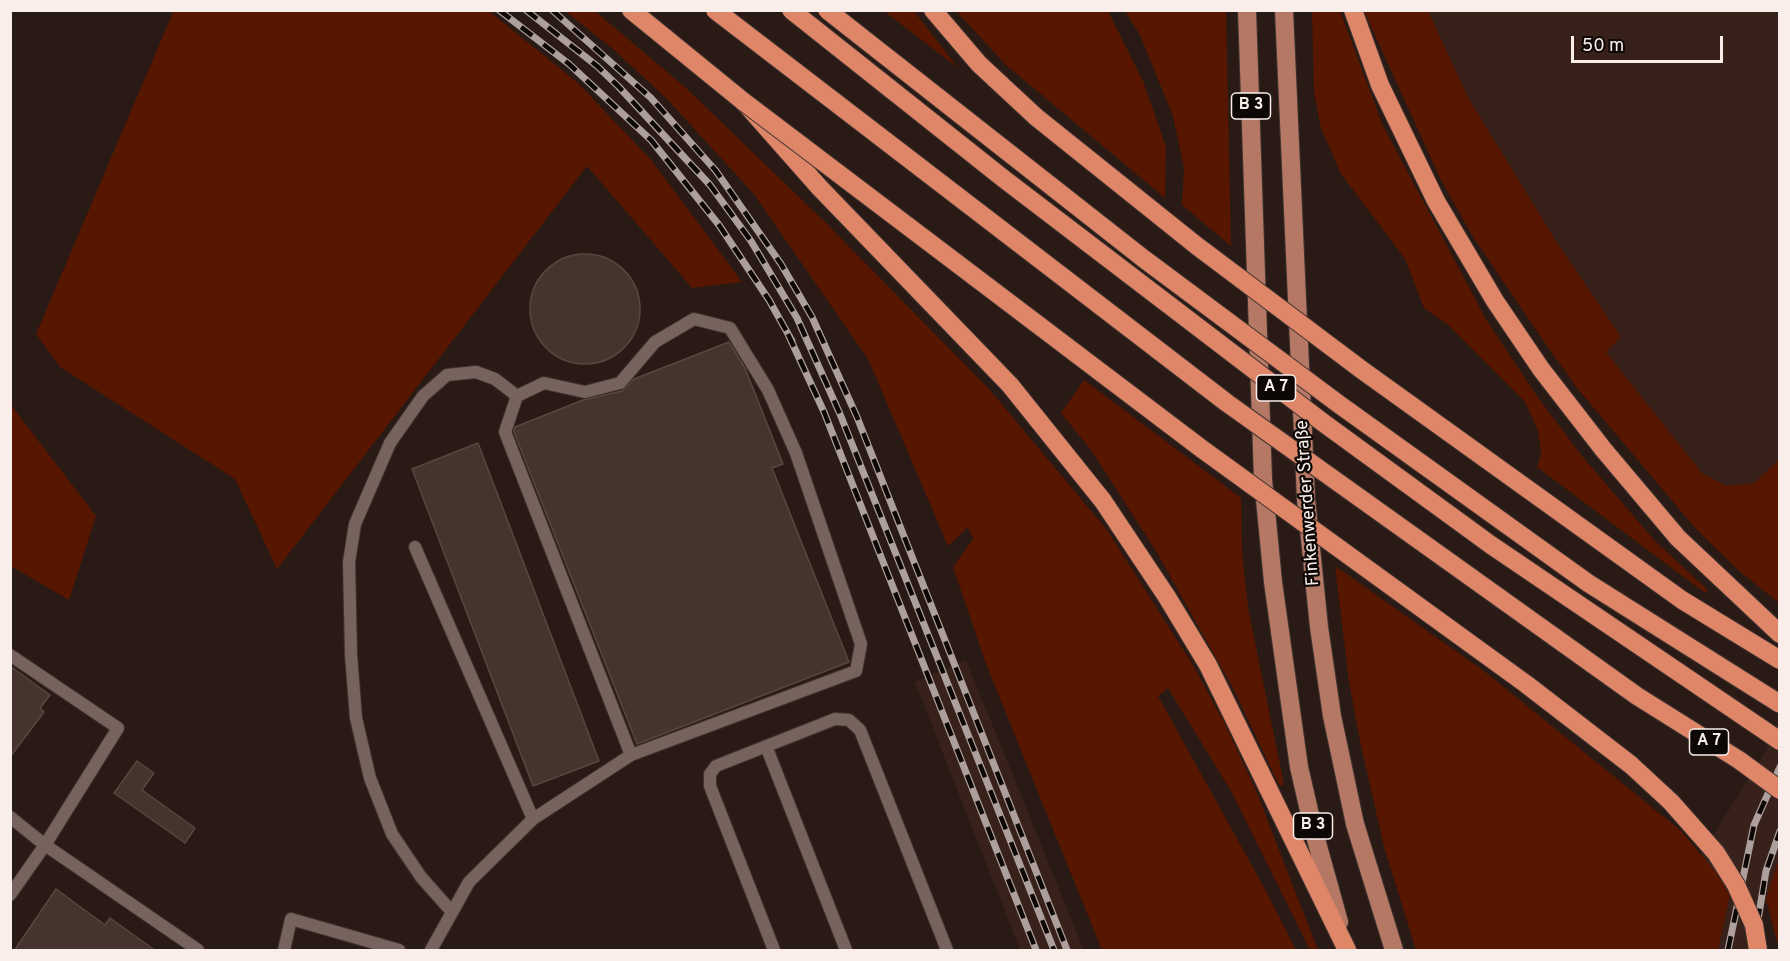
<!DOCTYPE html>
<html>
<head>
<meta charset="utf-8">
<style>
  body { margin:0 }
  #map { position:relative; width:1790px; height:961px; overflow:hidden; background:#2a1a15; font-family:Overpass,sans-serif }
  canvas { display:block }
  .frame { position:absolute; inset:0; border:12px solid #f9eeea; pointer-events:none }
  .scale { position:absolute; left:1571px; top:36px; width:152px; height:27px; box-sizing:border-box; border:3px solid #f9eeea; border-top:0; padding-left:8px; font-size:18px; line-height:21px; white-space:nowrap; color:#f9eeea; -webkit-text-stroke:4px #0d0705; paint-order:stroke }
</style>
</head>
<body>
<div id="map">
<canvas width="1790" height="961"></canvas>
<div class="frame"></div>
<div class="scale">50 m</div>
</div>
<script>
const g = document.querySelector('canvas').getContext('2d');
g.lineJoin = 'round';
function fillPath(path, color) {
  g.fillStyle = color;
  g.fill(path, 'evenodd');
}
function poly(rows) {
  const path = new Path2D();
  for (const r of rows) {
    if (r.length === 3) {
      path.moveTo(r[0] + r[2], r[1]);
      path.arc(r[0], r[1], r[2], 0, 2 * Math.PI);
      continue;
    }
    path.moveTo(r[0], r[1]);
    for (let i = 2; i < r.length; i += 2) path.lineTo(r[i], r[i + 1]);
  }
  return path;
}
function strokePath(path, color, width, dash) {
  g.strokeStyle = color;
  g.lineWidth = width;
  g.lineCap = dash ? 'butt' : 'round';
  g.setLineDash(dash || []);
  g.stroke(path);
}
function write(font, color, halo, rows, align = 'center') {
  g.font = font + ' Overpass,sans-serif';
  g.lineWidth = 4.5;
  g.setLineDash([]);
  g.textBaseline = 'middle';
  g.strokeStyle = halo;
  g.fillStyle = color;
  for (const [text, x, y, turn = 0] of rows) {
    g.save();
    g.translate(x, y);
    g.rotate((+turn || 0) * Math.PI / 180);
    g.textAlign = isNaN(turn) ? turn : align;
    if (halo) g.strokeText(text, 0, 0);
    g.fillText(text, 0, 0);
    g.restore();
  }
}
const built = poly([
  [1428,11,1779,11,1779,460,1754,483,1726,486,1702,473,1606,352,1620,337,1556,241,1469,99],
  [966,660,1084,950,1020,950,915,682],
  [1779,718,1779,857,1766,899,1757,950,1718,950,1730,895,1693,867,1766,751]
]);
const green = poly([
  [174,10,489,11,578,83,652,161,742,282,692,288,587,166,277,569,235,479,60,367,36,334],
  [565,11,595,11,686,88,825,222,989,389,1107,530,1193,665,1226,726,1257,793,1318,950,1310,950,1231,791,1168,688,1158,696,1266,891,1296,950,1102,950,986,664,953,567,973,539,968,527,948,546,868,359,753,193,666,98,613,49],
  [884,11,914,11,958,68],
  [956,11,1108,11,1143,81,1166,147,1165,198,1006,65],
  [1125,11,1226,11,1231,246,1182,205,1184,169,1173,116,1140,35],
  [1312,11,1340,11,1383,126,1487,321,1539,399,1582,456,1655,541,1708,590,1705,593,1537,467,1541,454,1538,431,1525,402,1448,325,1424,308,1405,259,1341,174,1321,128,1314,92],
  [1364,11,1428,11,1469,99,1556,241,1621,337,1606,352,1702,473,1726,486,1754,483,1779,460,1779,603,1739,571,1696,529,1577,388,1545,343,1473,237,1440,178],
  [1084,380,1241,498,1242,552,1248,607,1284,785,1279,785,1233,688,1156,551,1091,450,1061,413],
  [11,405,96,516,69,600,11,566],
  [1335,566,1484,671,1680,830,1715,871,1730,895,1718,950,1416,950,1384,847,1360,741,1349,682],
  [1779,857,1780,950,1779,950,1766,899]
]);
const building = poly([
  [585,309,55],
  [729,342,745,368,783,464,772,468,849,662,637,744,514,432,515,427,583,400,622,391,634,379,729,342],
  [478,443,599,761,533,786,412,469,478,443],
  [10,666,50,695,40,708,44,712,10,757,10,666],
  [137,761,154,773,142,790,195,828,185,843,114,793,137,761],
  [56,889,105,925,110,918,156,951,14,951,56,889]
]);
const lane = poly([
  [415,547,533,819],
  [10,655,118,728,45,845,10,895],
  [766,746,846,950],
  [10,817,45,845,198,950],
  [452,912,421,877,392,834,370,778,356,718,351,655,349,562,355,524,390,443,423,396,447,375,476,372,495,379,517,396],
  [284,950,291,919,399,950],
  [431,950,469,882,533,819,631,755,856,671,861,644,796,453,768,390,730,328,694,319,655,342,620,383,585,392,544,383,517,396,505,432,631,755],
  [774,950,710,786,710,774,716,766,835,719,849,720,860,730,947,950]
]);
const primary = poly([
  [1247,10,1263,479,1273,582,1299,767,1314,832,1339,922],
  [1284,10,1306,499,1319,627,1332,716,1355,824,1394,950]
]);
const highway = poly([
  [631,10,744,102,819,187,1010,385,1103,501,1167,597,1208,665,1347,950],
  [933,10,979,64,1036,117],
  [1353,10,1380,85,1436,201,1495,301,1541,369,1603,449,1678,538,1780,634]
]);
const rail = poly([
  [499,10,569,64,651,140,719,225,769,300,792,341],
  [526,10,597,66,618,86,710,185,751,241,797,318,840,414,1054,950],
  [552,10,651,98,716,171,781,264,812,317,857,417,1067,950],
  [788,334,824,412,1036,950],
  [1728,950,1754,825,1780,767],
  [1753,950,1766,871,1780,831]
]);
const highwayBridge = poly([
  [715,10,1227,403,1637,696,1739,760,1780,790],
  [791,10,1004,179,1325,424,1491,545,1780,741],
  [827,10,1144,259,1340,405,1588,583,1780,704],
  [744,102,1202,449,1526,684,1631,765,1671,802,1716,853,1736,885,1754,925,1758,950],
  [1036,117,1197,246,1362,370,1682,600,1780,660]
]);
const shields = [
  [1251,106,39],
  [1276,388,39],
  [1709,742,39],
  [1313,826,39]
];
const shieldNames = [
  ["B 3",1251,106],
  ["A 7",1276,388],
  ["A 7",1709,742],
  ["B 3",1313,826]
];
const streetNames = [
  ["Finkenwerder Straße",1309,503,-94]
];
fillPath(built, '#37211a');
fillPath(green, '#571600');
fillPath(building, '#45342e');
strokePath(building, '#584640', 1.5);
strokePath(lane, '#403431', 14);
strokePath(primary, '#403431', 20);
strokePath(highway, '#403431', 20);
strokePath(lane, '#76635d', 12);
strokePath(primary, '#b57864', 18);
strokePath(highway, '#df8668', 18);
strokePath(rail, '#ada09c', 7);
strokePath(rail, '#0d0705', 4.5, [14]);
strokePath(highwayBridge, '#403431', 20, []);
strokePath(highwayBridge, '#df8668', 18);
for (const [x, y, w] of shields) {
  const box = new Path2D();
  box.roundRect(x - w / 2, y - 13, w, 26, 4.5);
  g.fillStyle = '#0d0705';
  g.fill(box);
  strokePath(box, '#f9eeea', 1.5);
}
write('bold 16px', '#f9eeea', null, shieldNames);
write('18px', '#f9eeea', '#0d0705', streetNames);
</script>
</body>
</html>
